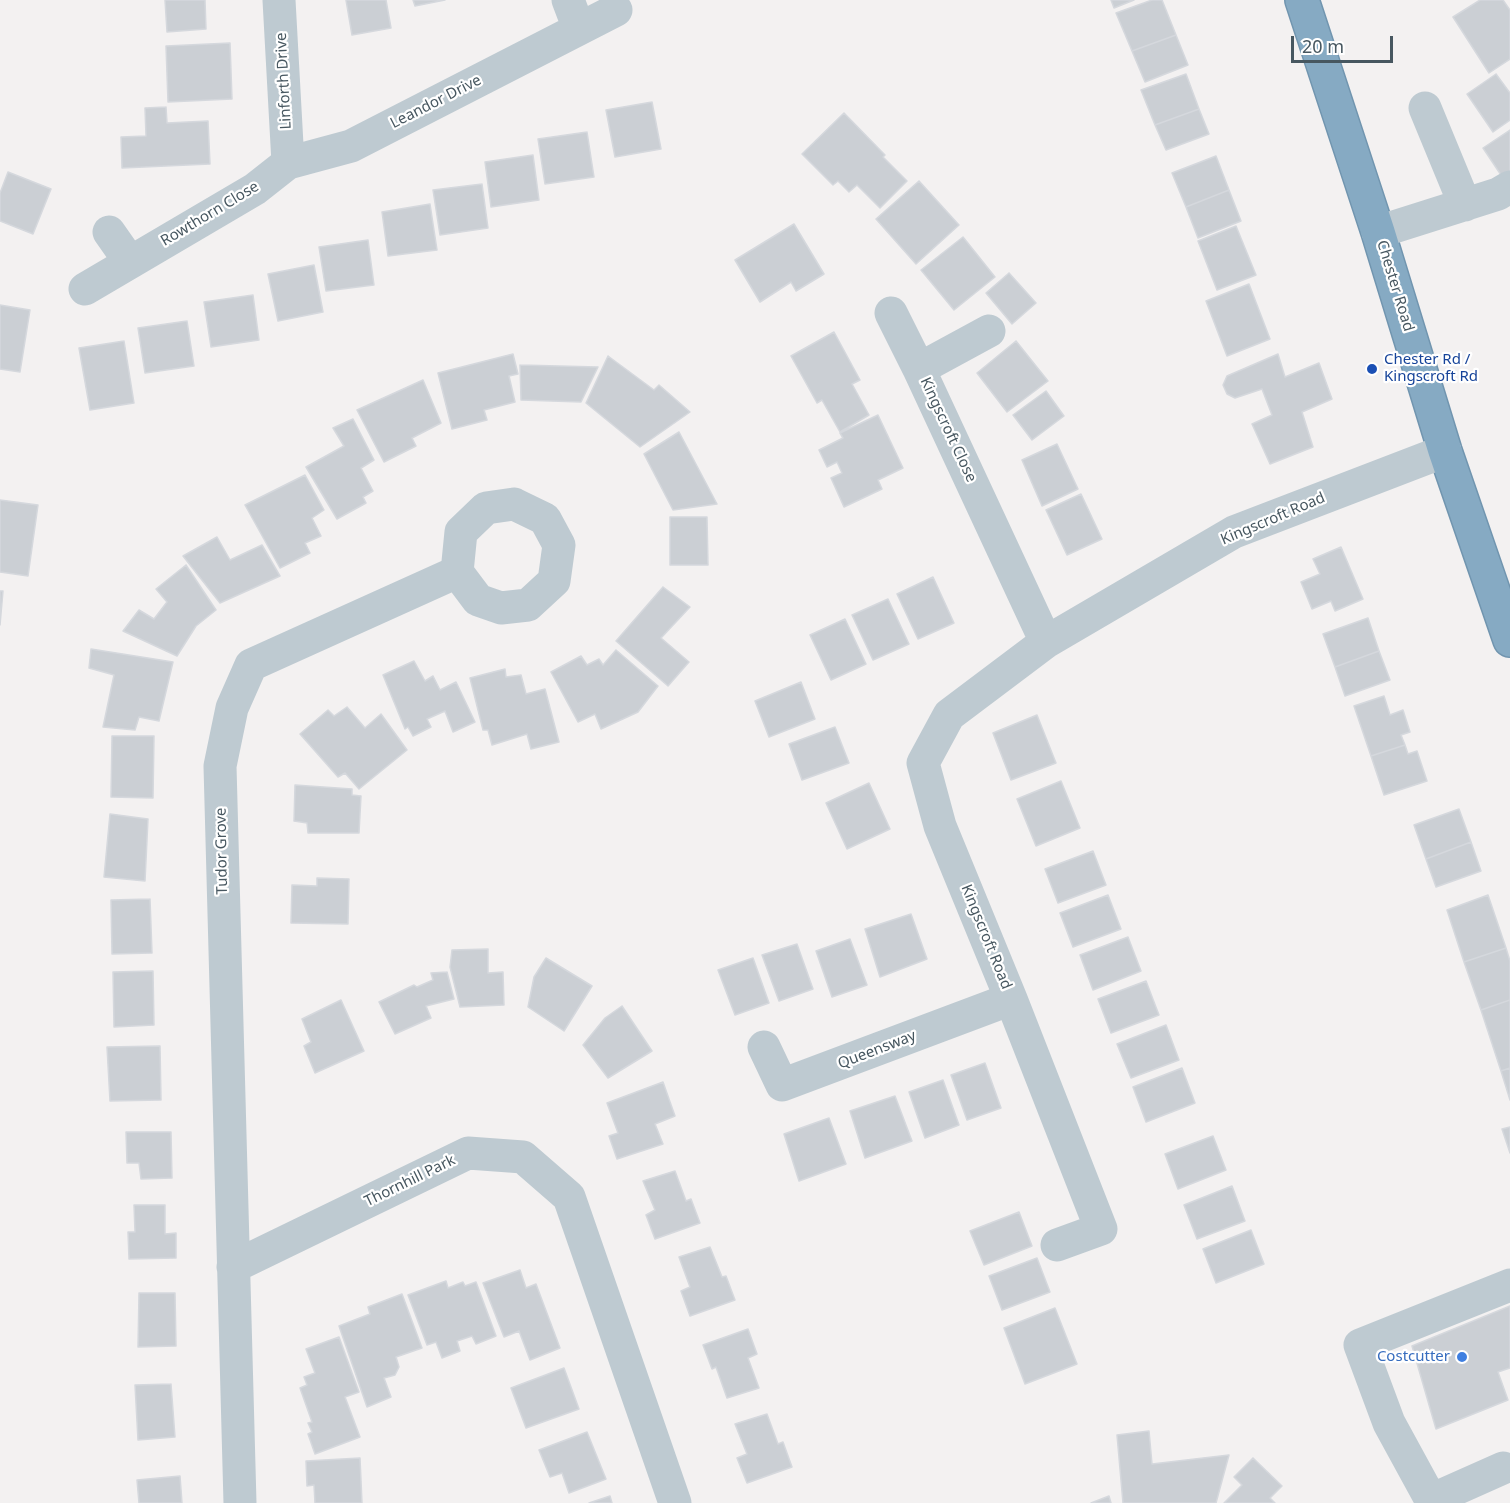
<!DOCTYPE html>
<html>
<head>
<meta charset="utf-8">
<style>
  body { margin:0 }
  #map { position:relative; width:1510px; height:1503px; overflow:hidden; background:#f3f1f1; font-family:"Noto Sans",sans-serif }
  canvas { display:block }
  .scale { position:absolute; left:1291px; top:36px; width:102px; height:27px; box-sizing:border-box; border:3px solid #475760; border-top:0; padding-left:8px; font-size:18px; line-height:21px; white-space:nowrap; color:#475760; -webkit-text-stroke:4px #fff; paint-order:stroke }
</style>
</head>
<body>
<div id="map">
<canvas width="1510" height="1503"></canvas>
<div class="scale">20 m</div>
</div>
<script>
const g = document.querySelector('canvas').getContext('2d');
g.lineJoin = 'round';
function fillPath(path, color) {
  g.fillStyle = color;
  g.fill(path, 'evenodd');
}
function poly(rows) {
  const path = new Path2D();
  for (const r of rows) {
    path.moveTo(r[0], r[1]);
    for (let i = 2; i < r.length; i += 2) path.lineTo(r[i], r[i + 1]);
  }
  return path;
}
function strokePath(path, color, width, dash) {
  g.strokeStyle = color;
  g.lineWidth = width;
  g.lineCap = dash ? 'butt' : 'round';
  g.setLineDash(dash || []);
  g.stroke(path);
}
function write(font, color, halo, rows, align = 'center') {
  g.font = font + ' "Noto Sans",sans-serif';
  g.lineWidth = 4.5;
  g.setLineDash([]);
  g.textBaseline = 'middle';
  g.strokeStyle = halo;
  g.fillStyle = color;
  for (const [text, x, y, turn = 0] of rows) {
    g.save();
    g.translate(x, y);
    g.rotate((+turn || 0) * Math.PI / 180);
    g.textAlign = isNaN(turn) ? turn : align;
    if (halo) g.strokeText(text, 0, 0);
    g.fillText(text, 0, 0);
    g.restore();
  }
}
const building = poly([
  [165,0,205,0,206,29,167,32,165,0],
  [346,0,386,0,391,28,352,35,346,0],
  [413,0,445,0,415,6,413,0],
  [1111,0,1134,0,1114,8,1111,0],
  [1152,0,1162,0,1176,35,1132,51,1116,13,1152,0],
  [1480,0,1503,0,1510,10,1510,59,1489,73,1453,17,1480,0],
  [1176,35,1188,65,1145,82,1132,51,1176,35],
  [230,43,232,99,168,102,166,46,230,43],
  [1186,74,1199,109,1155,125,1141,90,1186,74],
  [1496,74,1510,93,1510,120,1493,132,1467,94,1496,74],
  [652,102,661,149,615,157,606,110,652,102],
  [166,107,167,123,208,121,210,164,122,168,121,137,146,136,145,108,166,107],
  [1199,109,1209,134,1166,150,1155,125,1199,109],
  [844,113,885,155,883,157,907,181,880,208,857,185,849,192,838,181,833,185,802,154,844,113],
  [1510,130,1510,186,1509,187,1483,148,1510,130],
  [587,132,594,177,545,184,538,139,587,132],
  [533,155,539,200,491,207,485,162,533,155],
  [1216,156,1229,190,1186,207,1172,173,1216,156],
  [8,172,51,189,33,234,0,221,0,193,8,172],
  [919,181,959,225,916,264,876,219,919,181],
  [482,184,488,228,440,235,433,190,482,184],
  [1229,190,1241,221,1198,238,1186,207,1229,190],
  [430,204,437,250,388,256,382,212,430,204],
  [794,224,824,274,796,291,791,282,760,302,735,260,794,224],
  [1236,226,1256,275,1217,290,1198,241,1236,226],
  [963,237,995,277,954,310,921,270,963,237],
  [368,240,374,285,326,291,319,247,368,240],
  [314,265,323,312,278,321,268,274,314,265],
  [1009,273,1036,303,1012,324,986,293,1009,273],
  [1249,284,1270,339,1227,356,1206,301,1249,284],
  [253,295,259,340,211,347,204,302,253,295],
  [0,305,30,310,20,372,0,369,0,305],
  [187,321,194,366,145,373,138,328,187,321],
  [834,332,860,380,852,384,869,415,840,432,822,400,817,403,791,356,834,332],
  [124,341,134,403,90,410,79,348,124,341],
  [1016,341,1048,381,1007,412,977,373,1016,341],
  [513,354,518,374,509,376,515,402,484,410,487,420,452,429,438,373,513,354],
  [1278,354,1285,377,1319,363,1332,399,1302,412,1313,447,1270,464,1252,424,1272,415,1262,389,1235,398,1227,394,1223,385,1227,376,1278,354],
  [608,356,654,390,659,385,690,412,640,447,586,403,608,356],
  [520,365,598,367,581,402,521,400,520,365],
  [423,380,441,423,412,438,416,446,384,462,357,410,423,380],
  [1046,391,1064,416,1032,440,1013,415,1046,391],
  [878,415,903,468,878,480,882,489,844,507,831,478,842,473,837,462,827,467,819,450,843,438,840,433,878,415],
  [353,419,374,460,361,468,373,491,363,497,366,503,337,519,306,467,344,446,333,428,353,419],
  [679,432,717,504,673,510,644,454,679,432],
  [1057,444,1078,489,1042,506,1022,460,1057,444],
  [305,475,324,510,312,518,321,536,305,543,310,553,280,568,245,505,305,475],
  [1081,494,1102,539,1067,555,1046,510,1081,494],
  [0,500,38,505,28,576,0,572,0,500],
  [670,517,707,517,708,565,670,565,670,517],
  [217,537,230,560,262,545,280,576,220,603,183,556,217,537],
  [1341,547,1363,599,1335,611,1331,601,1312,609,1301,582,1320,574,1313,559,1341,547],
  [186,565,216,610,196,626,177,656,123,631,139,610,154,619,167,602,156,589,186,565],
  [933,577,954,623,918,639,897,594,933,577],
  [663,587,690,607,661,638,689,662,668,686,616,641,663,587],
  [0,591,3,591,0,625,0,591],
  [888,599,909,644,873,660,852,615,888,599],
  [1368,618,1379,651,1335,667,1323,634,1368,618],
  [845,619,866,664,831,680,810,635,845,619],
  [91,649,173,662,159,721,139,717,135,730,103,727,114,675,89,668,91,649],
  [616,650,658,686,638,712,601,729,595,714,578,722,551,672,581,656,587,665,599,659,603,665,616,650],
  [1379,651,1390,680,1345,696,1335,667,1379,651],
  [414,661,425,681,433,676,440,690,456,682,475,722,453,732,445,711,427,719,431,727,413,736,408,727,405,729,383,675,414,661],
  [505,669,506,677,521,675,526,694,545,689,559,742,531,749,527,734,492,745,488,730,483,730,470,678,505,669],
  [801,682,815,719,769,737,755,701,801,682],
  [1384,696,1390,715,1403,710,1410,732,1401,735,1405,745,1371,756,1354,706,1384,696],
  [347,707,365,728,381,714,407,750,359,789,345,773,338,777,300,734,328,710,334,716,347,707],
  [1037,715,1056,763,1011,780,993,733,1037,715],
  [835,727,849,763,802,780,789,744,835,727],
  [112,736,154,736,153,798,111,797,112,736],
  [1405,745,1408,754,1417,751,1427,781,1384,795,1371,756,1405,745],
  [1061,781,1080,828,1036,846,1017,799,1061,781],
  [869,783,890,829,847,849,826,803,869,783],
  [295,785,352,789,352,795,361,796,359,833,308,833,307,823,294,821,295,785],
  [1459,809,1471,842,1426,859,1414,825,1459,809],
  [110,814,148,819,145,881,104,877,110,814],
  [1471,842,1481,871,1436,887,1426,859,1471,842],
  [1093,851,1106,885,1058,903,1045,869,1093,851],
  [317,878,349,879,348,924,291,923,292,885,317,886,317,878],
  [1108,895,1121,929,1073,947,1060,913,1108,895],
  [1488,895,1506,948,1464,962,1447,910,1488,895],
  [150,899,152,953,112,954,111,900,150,899],
  [911,914,927,959,880,977,865,929,911,914],
  [1128,937,1141,971,1093,990,1080,955,1128,937],
  [850,939,867,985,832,997,816,951,850,939],
  [797,944,813,989,779,1001,762,955,797,944],
  [1506,948,1510,961,1510,1000,1481,1010,1464,962,1506,948],
  [488,949,488,973,503,972,504,1005,460,1007,450,967,452,950,488,949],
  [546,958,592,986,564,1031,528,1007,534,977,546,958],
  [753,958,769,1003,735,1015,718,970,753,958],
  [153,971,154,1025,114,1027,113,972,153,971],
  [447,972,454,999,426,1006,431,1018,395,1034,379,1002,414,985,417,987,433,980,431,973,447,972],
  [1146,981,1159,1015,1111,1033,1098,999,1146,981],
  [341,1000,364,1051,315,1073,304,1046,311,1042,302,1019,341,1000],
  [1510,1000,1510,1068,1501,1071,1481,1010,1510,1000],
  [622,1006,652,1051,608,1078,583,1045,605,1018,622,1006],
  [1166,1025,1179,1060,1131,1078,1117,1044,1166,1025],
  [160,1046,161,1100,110,1101,107,1047,160,1046],
  [985,1063,1001,1108,967,1120,951,1075,985,1063],
  [1182,1068,1195,1103,1146,1122,1133,1087,1182,1068],
  [1510,1068,1510,1100,1501,1071,1510,1068],
  [943,1080,959,1125,925,1138,909,1092,943,1080],
  [663,1082,675,1116,655,1124,663,1144,617,1159,609,1136,618,1133,607,1103,663,1082],
  [895,1096,912,1141,865,1158,850,1111,895,1096],
  [829,1118,846,1164,799,1181,784,1134,829,1118],
  [1510,1127,1510,1153,1502,1129,1510,1127],
  [126,1132,171,1132,172,1178,141,1179,139,1163,127,1163,126,1132],
  [1213,1136,1226,1170,1178,1189,1165,1154,1213,1136],
  [675,1171,686,1201,691,1199,700,1223,655,1239,646,1215,655,1210,643,1181,675,1171],
  [1232,1186,1245,1221,1197,1239,1184,1205,1232,1186],
  [134,1205,165,1205,165,1234,176,1233,176,1258,129,1259,128,1232,135,1232,134,1205],
  [1019,1212,1032,1246,984,1265,970,1231,1019,1212],
  [1251,1230,1264,1264,1216,1283,1203,1249,1251,1230],
  [710,1247,722,1277,726,1276,735,1300,690,1316,681,1291,690,1287,679,1257,710,1247],
  [1037,1258,1050,1292,1002,1310,989,1276,1037,1258],
  [520,1270,526,1288,536,1284,560,1348,530,1360,519,1331,504,1337,483,1283,520,1270],
  [446,1281,448,1288,463,1282,465,1286,476,1282,496,1336,476,1344,472,1336,457,1341,460,1351,442,1358,436,1342,427,1345,408,1295,446,1281],
  [139,1293,175,1293,176,1346,138,1347,139,1293],
  [402,1294,422,1348,396,1357,399,1367,395,1375,384,1378,391,1397,367,1407,339,1326,370,1314,368,1307,402,1294],
  [1510,1306,1510,1368,1498,1372,1508,1400,1436,1429,1412,1346,1510,1306],
  [1055,1308,1077,1364,1025,1384,1004,1328,1055,1308],
  [748,1329,757,1354,748,1358,759,1388,727,1398,716,1367,712,1369,703,1345,748,1329],
  [339,1337,359,1392,345,1397,360,1437,315,1454,308,1434,312,1432,308,1423,312,1422,300,1388,307,1385,304,1377,315,1373,306,1349,339,1337],
  [564,1368,579,1409,526,1428,511,1388,564,1368],
  [171,1384,175,1437,138,1440,135,1385,171,1384],
  [767,1414,778,1444,783,1442,792,1467,747,1483,737,1458,747,1454,735,1424,767,1414],
  [1149,1431,1152,1464,1229,1455,1216,1503,1123,1503,1117,1435,1149,1431],
  [587,1432,606,1479,569,1493,562,1473,550,1477,539,1450,587,1432],
  [360,1458,362,1503,315,1503,314,1485,307,1486,306,1461,360,1458],
  [1253,1458,1282,1486,1270,1498,1275,1503,1224,1503,1242,1485,1234,1477,1253,1458],
  [180,1476,182,1503,139,1503,137,1480,180,1476],
  [610,1496,612,1503,589,1503,610,1496],
  [1109,1496,1111,1503,1091,1503,1109,1496]
]);
const minor = poly([
  [279,0,288,163],
  [568,0,579,29],
  [1425,108,1465,205],
  [109,232,130,262],
  [1378,232,1498,194,1510,187],
  [85,289,255,189,288,163,351,146,616,10],
  [891,313,919,369,1046,642],
  [919,369,989,331],
  [514,504,545,519,559,545,554,581,528,605,501,608,478,600,457,572,461,532,486,508,514,504],
  [764,1047,782,1085,1011,999],
  [1057,1245,1101,1229,1011,999,940,826,923,763,949,715,1046,642,1234,532,1445,451],
  [233,1267,468,1153,523,1157,569,1197,675,1503],
  [1503,1468,1431,1500,1389,1423,1360,1345,1510,1285],
  [240,1503,220,766,232,708,251,665,457,572]
]);
const highway = poly([
  [1302,0,1378,232,1445,451,1510,640]
]);
const markers = [
  [1372,369,6,"#1a4fb4"],
  [1462,1357,6,"#3f7fe0"]
];
const streetNames = [
  ["Linforth Drive",284,81,-93],
  ["Leandor Drive",436,102,-27],
  ["Rowthorn Close",210,214,-31],
  ["Chester Road",1395,286,73],
  ["Kingscroft Close",948,430,65],
  ["Kingscroft Road",1273,519,-23],
  ["Tudor Grove",222,851,-91],
  ["Kingscroft Road",986,937,68],
  ["Queensway",877,1050,-21],
  ["Thornhill Park",410,1181,-26]
];
const transitNames = [
  ["Chester Rd /",1384,360],
  ["Kingscroft Rd",1384,377]
];
const shopNames = [
  ["Costcutter",1450,1357]
];
fillPath(building, '#cbcfd4');
strokePath(building, '#d5d8dd', 1.5);
strokePath(highway, '#7195af', 36);
strokePath(minor, '#becad1', 33);
strokePath(highway, '#86aac3', 33);
for (const [x, y, r, color] of markers) {
  const dot = new Path2D();
  dot.arc(x, y, r, 0, 2 * Math.PI);
  g.fillStyle = color;
  g.fill(dot);
  strokePath(dot, '#fff', 2);
}
write('15px', '#475760', '#fff', streetNames);
write('15px', '#164399', '#fff', transitNames, 'left');
write('15px', '#366cbe', '#fff', shopNames, 'right');
</script>
</body>
</html>
